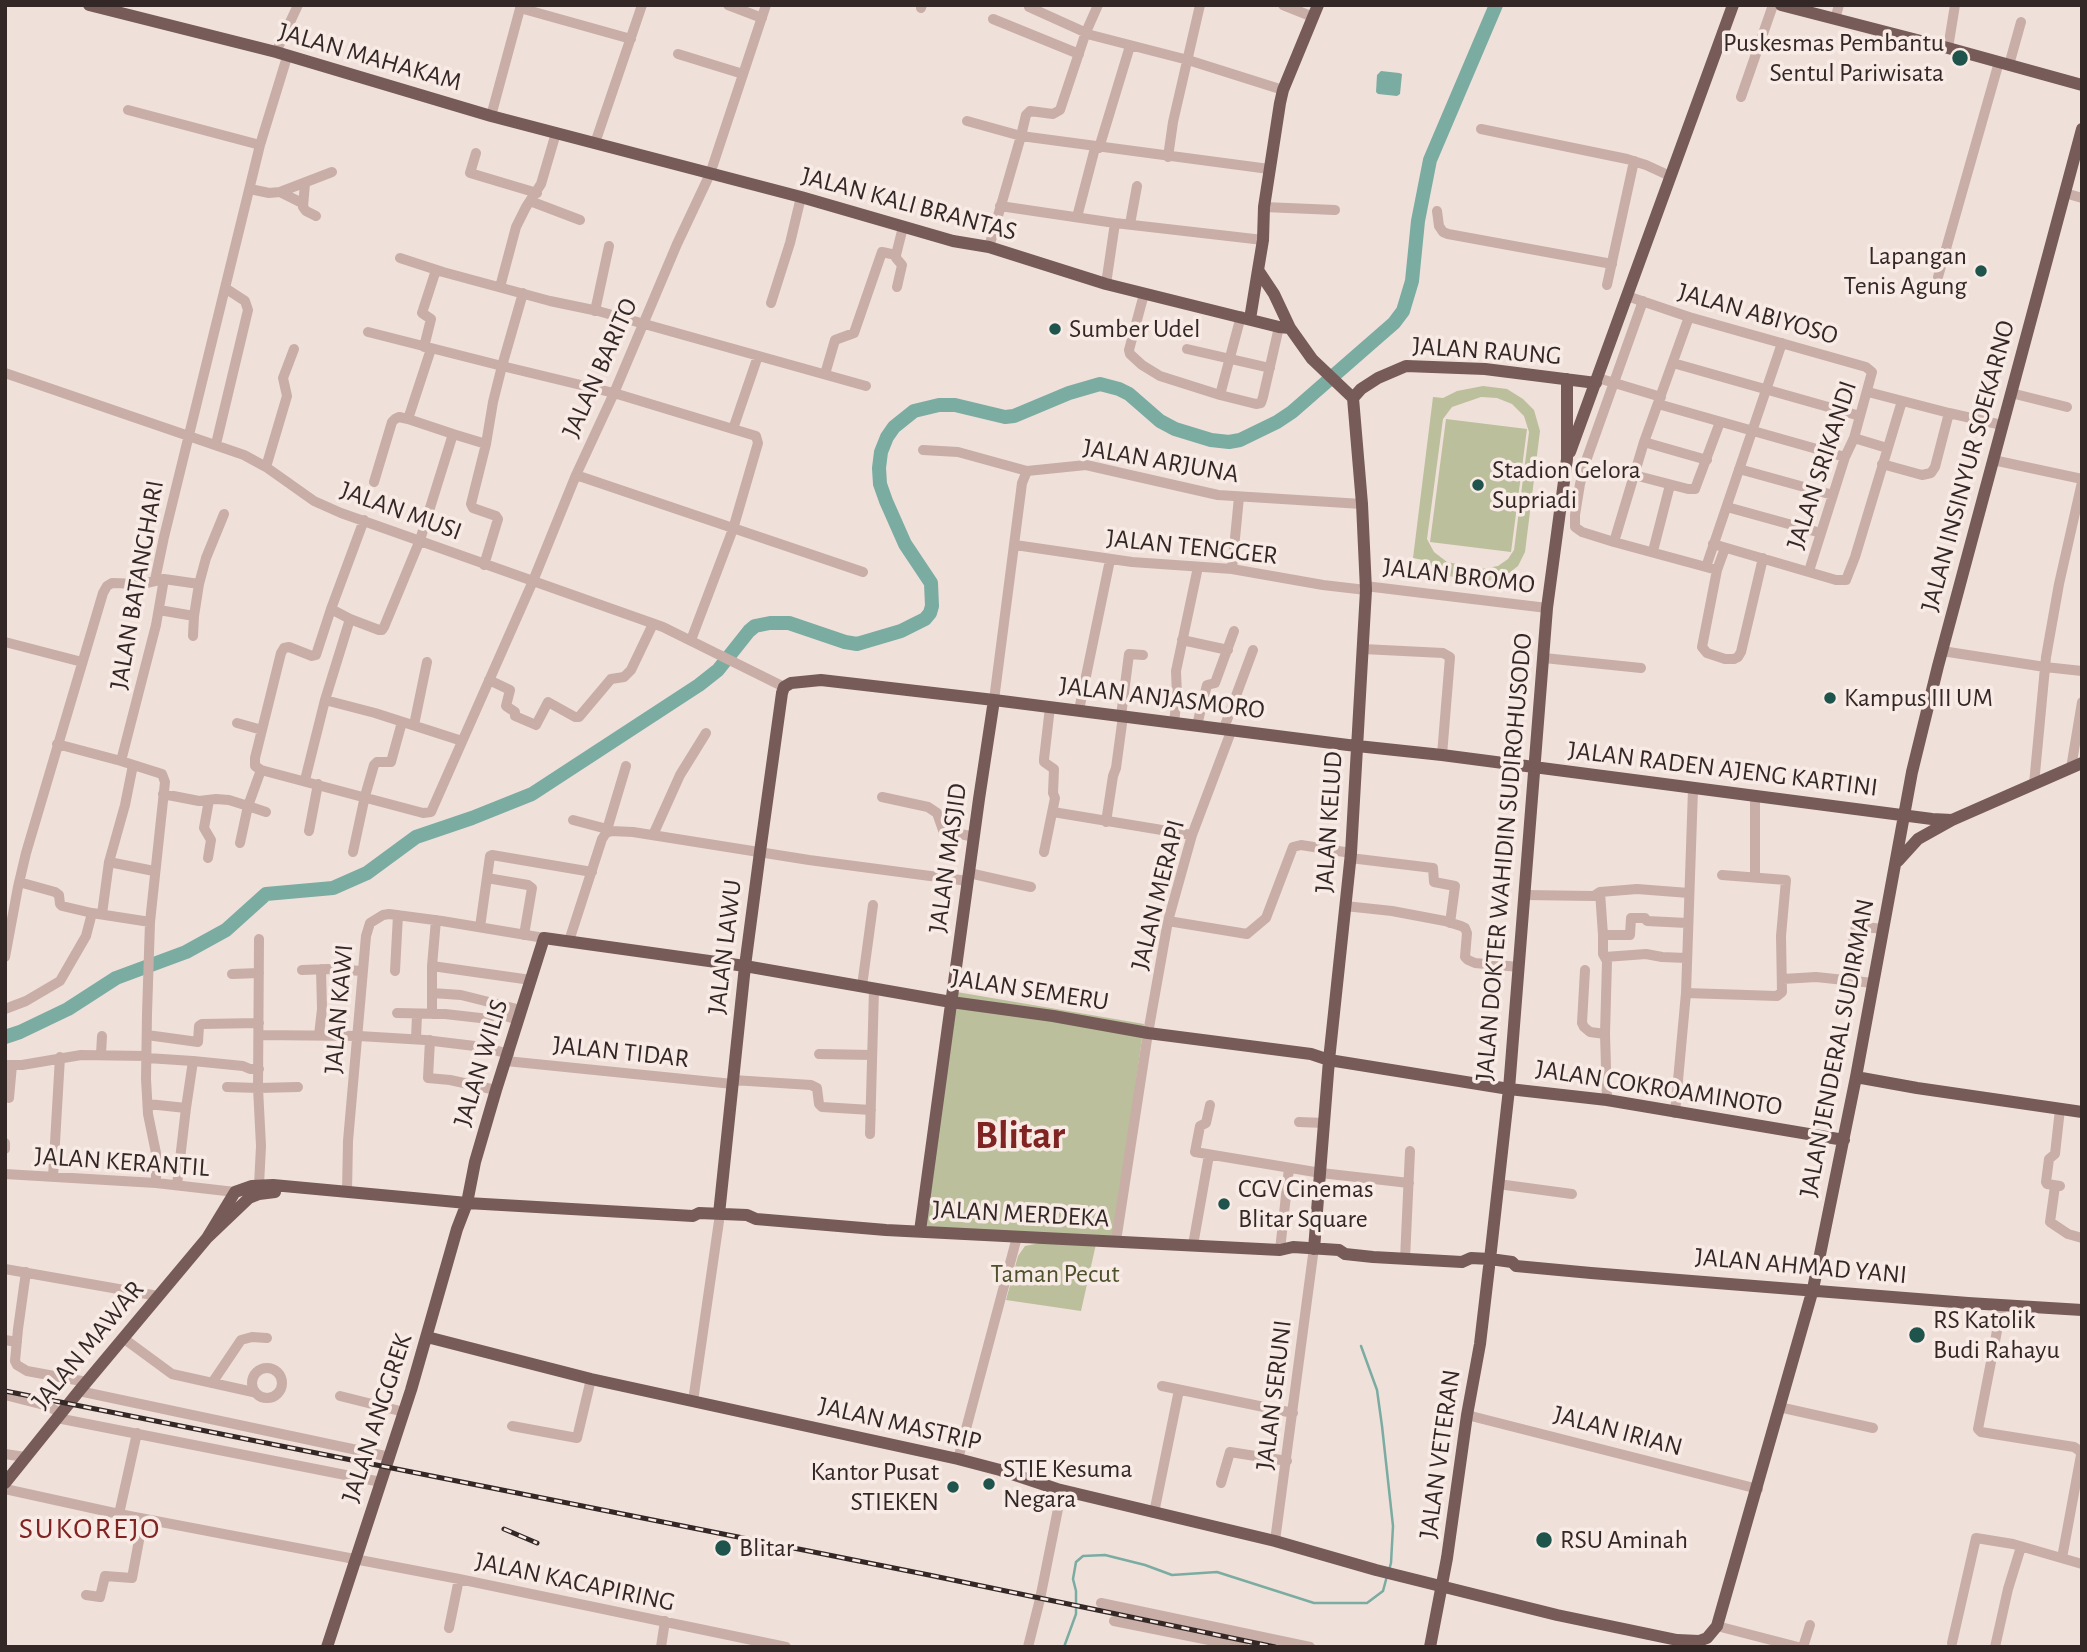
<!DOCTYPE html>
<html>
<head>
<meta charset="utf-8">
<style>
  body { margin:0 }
  #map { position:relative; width:2087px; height:1652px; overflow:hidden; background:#f0e0da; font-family:"Alegreya Sans",sans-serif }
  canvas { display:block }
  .frame { position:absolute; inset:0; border:7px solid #342827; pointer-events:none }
</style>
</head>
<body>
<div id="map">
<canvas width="2087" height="1652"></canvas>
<div class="frame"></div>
</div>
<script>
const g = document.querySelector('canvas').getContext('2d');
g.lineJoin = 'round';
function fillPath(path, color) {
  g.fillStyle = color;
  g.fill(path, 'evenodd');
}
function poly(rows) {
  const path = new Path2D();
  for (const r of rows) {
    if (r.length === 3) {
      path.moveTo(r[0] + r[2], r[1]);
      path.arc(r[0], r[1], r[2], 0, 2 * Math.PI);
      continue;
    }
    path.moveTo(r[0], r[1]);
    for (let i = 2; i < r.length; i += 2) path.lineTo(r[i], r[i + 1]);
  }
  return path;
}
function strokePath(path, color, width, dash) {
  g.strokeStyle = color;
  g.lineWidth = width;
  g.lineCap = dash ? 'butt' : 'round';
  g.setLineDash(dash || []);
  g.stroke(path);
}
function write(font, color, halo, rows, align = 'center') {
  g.font = font + ' "Alegreya Sans",sans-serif';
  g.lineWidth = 7;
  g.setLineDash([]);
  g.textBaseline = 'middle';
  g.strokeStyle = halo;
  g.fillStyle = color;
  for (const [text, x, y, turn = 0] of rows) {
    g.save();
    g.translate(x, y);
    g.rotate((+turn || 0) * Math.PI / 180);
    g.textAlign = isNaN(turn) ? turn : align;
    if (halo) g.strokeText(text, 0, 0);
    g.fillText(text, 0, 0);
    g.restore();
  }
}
const green = poly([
  [1483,386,1507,389,1523,399,1534,410,1540,431,1525,552,1518,566,1504,577,1483,582,1459,579,1437,572,1423,560,1413,558,1433,397,1443,398,1457,391],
  [1481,397,1497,398,1512,404,1524,416,1529,432,1514,550,1508,559,1498,566,1481,569,1447,562,1434,552,1427,539,1443,419,1452,407],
  [1446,419,1527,429,1511,552,1430,542],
  [951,991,1144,1024,1114,1238,924,1229],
  [1045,1242,1096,1244,1081,1311,1006,1300,1018,1256,1025,1246]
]);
const water = poly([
  [1381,71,1399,73,1402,74,1400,94,1397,96,1378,94,1376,92,1377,75]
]);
const stream = poly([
  [1361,1346,1377,1390,1382,1426,1393,1526,1391,1563,1389,1570],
  [1064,1647,1076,1614,1076,1591,1073,1579,1076,1562,1083,1556,1105,1555,1145,1565,1172,1575,1217,1572,1314,1603,1367,1603,1383,1591,1387,1576]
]);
const river = poly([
  [5,1037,20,1032,68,1009,116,978,186,952,226,930,266,894,333,888,367,873,416,837,472,818,532,794,699,685,718,670,749,631,755,626,770,623,789,623,845,642,857,644,901,631,925,619,930,613,932,606,931,583,905,544,886,501,880,484,879,468,881,452,887,437,894,427,914,411,939,405,955,405,1005,417,1014,416,1069,393,1100,384,1119,389,1129,394,1160,421,1175,429,1211,440,1229,442,1240,440,1277,422,1292,412,1394,323,1403,311,1412,281,1418,221,1430,160,1496,5]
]);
const minor = poly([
  [728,5,762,18],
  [1283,5,1313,17],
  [1029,7,1091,35,1188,60,1283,90],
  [520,8,631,39],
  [921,8,922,5],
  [993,19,1079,54],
  [1835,19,1839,5],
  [1948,48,1955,5],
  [276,52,298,5],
  [678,54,743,74],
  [2009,65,2021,22],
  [1741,97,1773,5],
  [128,110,260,145],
  [491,116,521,5],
  [967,121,1021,136,1269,169],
  [1481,129,1627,159,1646,165,1670,176],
  [595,143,642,5],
  [1099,148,1130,46],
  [476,153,470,173,537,193],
  [1168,157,1173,122,1200,5],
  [305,183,303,207,306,211,316,216],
  [250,189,269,193,280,192,332,172],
  [280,192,302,203],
  [2065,193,2082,198],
  [530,201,580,220],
  [1000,206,1115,223,1263,240],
  [1264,207,1335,210],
  [1437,211,1439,226,1443,232,1448,234,1612,264],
  [1077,217,1095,148],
  [1130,224,1137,186],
  [989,247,1021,136,1026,115,1030,111,1053,114,1060,110,1086,32,1098,5],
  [400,258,443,272,550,301,598,311,866,386],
  [1938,277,1999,62],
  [1106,284,1115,223],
  [1607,285,1634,161],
  [500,287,516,227,526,207,541,184,556,133],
  [897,287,902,265,896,258,896,255,903,227],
  [1144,294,1129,350,1130,354,1142,365,1160,376,1220,395,1256,404,1261,403,1263,397,1279,327],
  [1627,296,1689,317,1866,367,1872,372,1854,438,1845,457,1809,571],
  [1643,301,1587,458,1580,484,1575,515,1575,527,1582,532,1614,542,1717,570],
  [771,303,790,243,801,197],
  [595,311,609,246],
  [368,332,502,366,614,393,756,436,758,443,733,529,691,640],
  [424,347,431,319,422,313,436,270],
  [1187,349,1270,368],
  [1673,363,1860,416],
  [5,373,244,455,266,467,314,501,341,513,663,627,784,687],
  [825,374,835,340,854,333,882,252,896,255],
  [1598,378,1661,397],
  [1868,392,1949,413,2002,425],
  [2011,393,2067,407],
  [1220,395,1241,316],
  [1658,404,1845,457],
  [408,419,431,349],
  [733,429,758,356],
  [453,434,486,444],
  [1854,438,1887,448],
  [1644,442,1707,460],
  [216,444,248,310,245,301,225,288],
  [923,450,958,452,1027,471],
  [1993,460,2082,479],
  [1882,464,1922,475,1931,473,1935,467,1949,413],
  [266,467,287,396,283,378,294,349],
  [1739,469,1833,495],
  [576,475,863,572],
  [1634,475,1688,489,1695,489,1720,422],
  [1727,507,1821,533],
  [1614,542,1644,442,1689,317],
  [1713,544,1836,580,1846,580,1855,557,1902,401],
  [1015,545,1132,562,1232,569,1323,585,1366,590],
  [1725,548,1717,570,1702,647,1707,653,1725,659,1734,659,1738,657,1741,652,1763,558],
  [1653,551,1670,485],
  [484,565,498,519,496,516,473,508,471,504,486,444,493,402,502,366,523,293],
  [1706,567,1782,343],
  [1232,569,1239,497],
  [164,579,199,584,194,616,193,636],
  [155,580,164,537,260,145,287,57],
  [199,584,206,558,224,514],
  [1365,586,1547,608],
  [159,610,194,616],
  [350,619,331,609,364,520],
  [1182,640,1228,650],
  [5,642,82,662],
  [1363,649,1443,653,1450,657,1442,755],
  [1942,651,2045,667,2082,671],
  [1544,658,1641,668],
  [489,680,510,690,506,706,515,712,515,716,536,725,548,702,575,717,579,717,611,679,624,677,631,670,653,624],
  [325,700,375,713,462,741],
  [994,700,1022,483,1027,471,1086,465,1218,495,1362,504],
  [1079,710,1110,560],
  [1121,716,1129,654,1143,655],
  [237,723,262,730],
  [1174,723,1177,696,1176,671,1198,567],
  [414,725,427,662],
  [1197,725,1207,685,1215,683,1234,631],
  [1224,728,1253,650],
  [57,744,121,761],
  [2071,768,2082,702],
  [261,770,255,766,255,758,281,653,284,648,289,647,312,656,316,655,331,609],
  [305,780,325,700,350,619,379,630,382,630,384,627,420,540,453,434,408,419,399,417,395,419,392,422,374,482],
  [2034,784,2046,657,2059,584,2082,482],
  [163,794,199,801,216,799,229,800,248,806,261,770,423,813,431,812,533,581,576,475,614,393,677,244,710,174,766,5],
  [882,797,928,807,937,813,943,830,974,837],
  [1053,812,1192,835],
  [573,820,607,829],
  [1106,822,1113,776,1116,768,1123,716],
  [309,831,318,784],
  [606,833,626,766],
  [653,835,680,775,706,733],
  [240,843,248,806,266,812],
  [353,852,365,796,374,765,377,762,391,762,402,722],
  [1044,852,1055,798,1053,793,1054,769,1044,762,1044,759,1050,707],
  [208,858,211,840,204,828,209,800],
  [1350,858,1433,868,1434,882,1455,886,1450,923],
  [109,862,154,871],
  [969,873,1031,887],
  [1755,876,1755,797],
  [487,878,528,885,532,888,524,935],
  [19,882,55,892,59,895,60,904,62,906,92,913,150,922],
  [1600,892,1603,935],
  [1525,895,1594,896,1600,892,1637,889,1689,893],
  [1345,906,1392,911,1445,921,1461,926,1465,928,1467,933,1465,957,1468,960,1475,963,1519,967],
  [102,914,109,862,125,805,133,765],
  [436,920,432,966,531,980],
  [1168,921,1247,934,1266,918,1293,847,1301,845,1351,853],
  [480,927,490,856,492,855,592,872],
  [569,941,602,839,606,833,611,831,633,832,809,860,968,881],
  [5,957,18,887,26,853,103,593,107,586,112,583,142,584,164,579,156,625,121,761,162,774,165,782,150,922,147,1014,146,1079,148,1114,156,1153,156,1183],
  [1605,957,1646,954,1662,957,1686,958],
  [302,970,328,969,363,971],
  [1585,970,1582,1023,1584,1027,1590,1032,1605,1034],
  [395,971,398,915],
  [232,974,259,973],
  [1783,979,1816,977,1873,983],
  [1846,979,1856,926,1883,929],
  [862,986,873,905],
  [432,993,461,995,521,1010],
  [1686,993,1777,996,1782,992,1781,936,1786,880,1722,875],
  [5,1009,26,1001,60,981,86,936,92,913],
  [397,1013,445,1014,489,1019,493,1012,518,1020],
  [432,1014,432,966],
  [147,1035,198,1042,199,1026,202,1024,259,1023],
  [259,1035,359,1036,425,1040,483,1047,509,1054],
  [319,1035,322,1009,321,969],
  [416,1039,417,1014],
  [430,1040,428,1078,450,1080,496,1090],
  [101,1054,102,1036],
  [819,1054,872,1055],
  [147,1058,193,1061,186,1108],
  [193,1061,243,1066,250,1069,259,1069],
  [506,1061,733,1084],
  [5,1065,22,1065,81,1055,147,1056],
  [733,1080,811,1085,817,1088,819,1104,822,1107,871,1110],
  [227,1087,258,1088,298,1087],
  [9,1098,12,1065],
  [1607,1100,1605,1034,1607,961,1603,954,1603,935,1630,935,1631,918,1645,918,1647,921,1687,923],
  [148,1104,186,1108,177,1185],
  [1210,1105,1206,1123,1200,1126,1195,1152,1321,1173,1409,1183],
  [1675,1113,1686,993,1693,789],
  [1299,1122,1324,1123],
  [870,1134,874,989],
  [5,1149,5,1143],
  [5,1174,156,1183,235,1192],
  [53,1177,60,1057],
  [1498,1184,1572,1194],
  [259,1185,261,1146,258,1088,259,939],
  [2055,1186,2050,1222,2068,1234,2082,1238],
  [2060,1186,2047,1184,2046,1182,2049,1159,2055,1154,2060,1109],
  [347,1192,348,1141,366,936,370,923,383,915,389,914,442,921,544,938],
  [1116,1241,1148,1033,1168,921,1192,835,1232,729],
  [1193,1245,1209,1155],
  [1280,1250,1289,1168],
  [1405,1259,1410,1151],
  [5,1269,158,1296],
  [26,1272,18,1329,15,1361,17,1365,27,1371,87,1382],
  [2002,1305,1978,1429,1981,1432,2074,1447,2080,1451,2081,1455,2062,1558],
  [123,1338,172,1374,253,1392],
  [5,1340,17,1342],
  [267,1383,15],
  [212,1383,241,1340,252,1337,267,1338],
  [1162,1386,1293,1413],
  [79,1391,390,1457],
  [5,1395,48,1406,60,1413],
  [340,1396,404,1412],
  [693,1401,719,1221],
  [1779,1407,1873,1428],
  [1467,1415,1758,1489],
  [57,1418,381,1482],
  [512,1426,577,1438,591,1379],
  [5,1454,25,1457],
  [958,1459,1017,1237],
  [1221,1483,1230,1452,1287,1461],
  [5,1489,119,1514,459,1579,786,1647],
  [1154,1513,1179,1390],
  [119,1514,137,1433],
  [1275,1541,1313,1255],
  [86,1595,100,1597,105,1576,132,1578,143,1519],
  [1101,1603,1310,1647],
  [1114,1621,1244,1647],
  [1717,1626,1798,1647],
  [449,1628,459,1579],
  [1952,1643,1976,1538,2013,1544,2082,1564],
  [661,1647,665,1621],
  [1028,1647,1040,1599,1059,1504,1057,1489],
  [1803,1647,1810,1625],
  [1995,1647,2008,1589,2021,1547]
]);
const major = poly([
  [89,5,276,52,491,116,801,197,953,241,989,247,1106,284,1279,327,1290,328],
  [1318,5,1283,90,1280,103,1264,207,1263,240,1258,270,1274,294,1290,328,1312,359,1353,398],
  [1781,5,1948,48,2082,85],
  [1250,319,1258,270],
  [1353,398,1361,389,1378,378,1406,366,1485,369,1596,383],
  [1570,452,1733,5],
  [1898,861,1918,839,1952,820],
  [1856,1077,1917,1088,2082,1112],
  [719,1214,745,966,760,852,782,693,784,687,791,683,821,680,994,700,1348,745,1442,755,1932,819,1952,820,2082,763],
  [920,1231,979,799,994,700],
  [207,1238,235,1192,252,1186,273,1185,467,1203,693,1216,699,1213,747,1215,756,1219,886,1230,1280,1250,1293,1247,1339,1250,1345,1254,1373,1257,1462,1262,1471,1258,1490,1259,1512,1262,1516,1266,1591,1273,1968,1303,2082,1310],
  [1314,1249,1329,1060,1351,853,1366,590,1362,504,1353,398],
  [1490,1259,1509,1089,1547,608,1567,459,1567,379],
  [427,1337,591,1379,958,1459,1000,1470,1057,1489,1275,1541,1376,1570,1557,1615,1677,1640,1699,1641,1707,1638,1717,1626,1813,1289,1856,1077,1912,772,1938,666,2082,129],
  [5,1483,79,1391,207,1238,249,1198,259,1194,275,1192],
  [327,1647,411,1390,457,1229,467,1203,475,1162,496,1090,544,938,745,966,951,1002,1053,1016,1148,1033,1311,1054,1329,1060,1509,1089,1607,1100,1844,1140],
  [1430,1647,1447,1558,1467,1415,1480,1344,1489,1267]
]);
const rail = poly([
  [5,1391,929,1575,1275,1647],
  [504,1529,537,1543]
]);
const markers = [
  [1960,58,9,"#1e544b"],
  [1981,271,7,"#1e544b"],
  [1055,329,7,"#1e544b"],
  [1478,485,7,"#1e544b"],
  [1830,698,7,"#1e544b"],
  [1224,1204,7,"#1e544b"],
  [1917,1335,9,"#1e544b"],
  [989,1484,7,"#1e544b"],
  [953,1487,7,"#1e544b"],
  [1544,1540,9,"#1e544b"],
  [723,1548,9,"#1e544b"]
];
const poiNames = [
  ["Puskesmas Pembantu",1944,43,"right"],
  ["Sentul Pariwisata",1944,73,"right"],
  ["Lapangan",1967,256,"right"],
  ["Tenis Agung",1967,286,"right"],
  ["Sumber Udel",1069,329],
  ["Stadion Gelora",1492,470],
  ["Supriadi",1492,500],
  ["Kampus III UM",1844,698],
  ["CGV Cinemas",1238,1189],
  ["Blitar Square",1238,1219],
  ["RS Katolik",1933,1320],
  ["Budi Rahayu",1933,1350],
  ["STIE Kesuma",1003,1469],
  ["Negara",1003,1499],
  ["Kantor Pusat",939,1472,"right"],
  ["STIEKEN",939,1502,"right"],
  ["RSU Aminah",1560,1540],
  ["Blitar",739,1548]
];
const streetNames = [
  ["JALAN MAHAKAM",370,57,16],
  ["JALAN KALI BRANTAS",909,204,15],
  ["JALAN ABIYOSO",1758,314,16],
  ["JALAN RAUNG",1487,351,4],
  ["JALAN BARITO",600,368,-66],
  ["JALAN ARJUNA",1161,461,10],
  ["JALAN SRIKANDI",1822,465,-72],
  ["JALAN INSINYUR SOEKARNO",1968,466,-75],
  ["JALAN MUSI",401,511,20],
  ["JALAN TENGGER",1192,547,6],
  ["JALAN BROMO",1459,576,7],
  ["JALAN BATANGHARI",137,585,-80],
  ["JALAN ANJASMORO",1162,698,7],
  ["JALAN RADEN AJENG KARTINI",1723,769,7],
  ["JALAN KELUD",1329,822,-86],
  ["JALAN DOKTER WAHIDIN SUDIROHUSODO",1504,857,-85],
  ["JALAN MASJID",948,858,-82],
  ["JALAN MERAPI",1158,895,-76],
  ["JALAN LAWU",725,947,-83],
  ["JALAN SEMERU",1030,990,9],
  ["JALAN KAWI",339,1009,-85],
  ["JALAN JENDERAL SUDIRMAN",1837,1048,-79],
  ["JALAN TIDAR",621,1052,6],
  ["JALAN WILIS",481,1063,-73],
  ["JALAN COKROAMINOTO",1659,1088,9],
  ["JALAN KERANTIL",122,1162,4],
  ["JALAN MERDEKA",1021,1214,3],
  ["JALAN AHMAD YANI",1801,1266,5],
  ["JALAN MAWAR",88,1345,-50],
  ["JALAN SERUNI",1274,1395,-83],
  ["JALAN ANGGREK",377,1418,-72],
  ["JALAN MASTRIP",900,1424,13],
  ["JALAN IRIAN",1618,1431,15],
  ["JALAN VETERAN",1440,1454,-82],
  ["JALAN KACAPIRING",575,1582,12]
];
const parkNames = [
  ["Taman Pecut",1055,1274]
];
const quarterNames = [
  ["SUKOREJO",90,1529]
];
const townNames = [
  ["Blitar",1020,1136]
];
fillPath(green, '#bbbf9b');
fillPath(water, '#7aaca2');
strokePath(stream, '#7aaca2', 2.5);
strokePath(river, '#7aaca2', 14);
strokePath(minor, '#c8aea6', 10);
strokePath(major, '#765b58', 12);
strokePath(rail, '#342827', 5);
strokePath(rail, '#f8ebe6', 2.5, [8]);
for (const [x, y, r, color] of markers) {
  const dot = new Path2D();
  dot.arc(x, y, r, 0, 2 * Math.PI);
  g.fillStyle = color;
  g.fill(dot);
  strokePath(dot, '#f8ebe6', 2.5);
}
write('26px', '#342827', '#f8ebe6', poiNames, 'left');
write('26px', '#342827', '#f8ebe6', streetNames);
write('26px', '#4d512c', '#f8ebe6', parkNames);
g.letterSpacing = '2px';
write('30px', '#802323', '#f8ebe6', quarterNames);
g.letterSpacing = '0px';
write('bold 40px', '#802323', '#f8ebe6', townNames);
</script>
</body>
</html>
